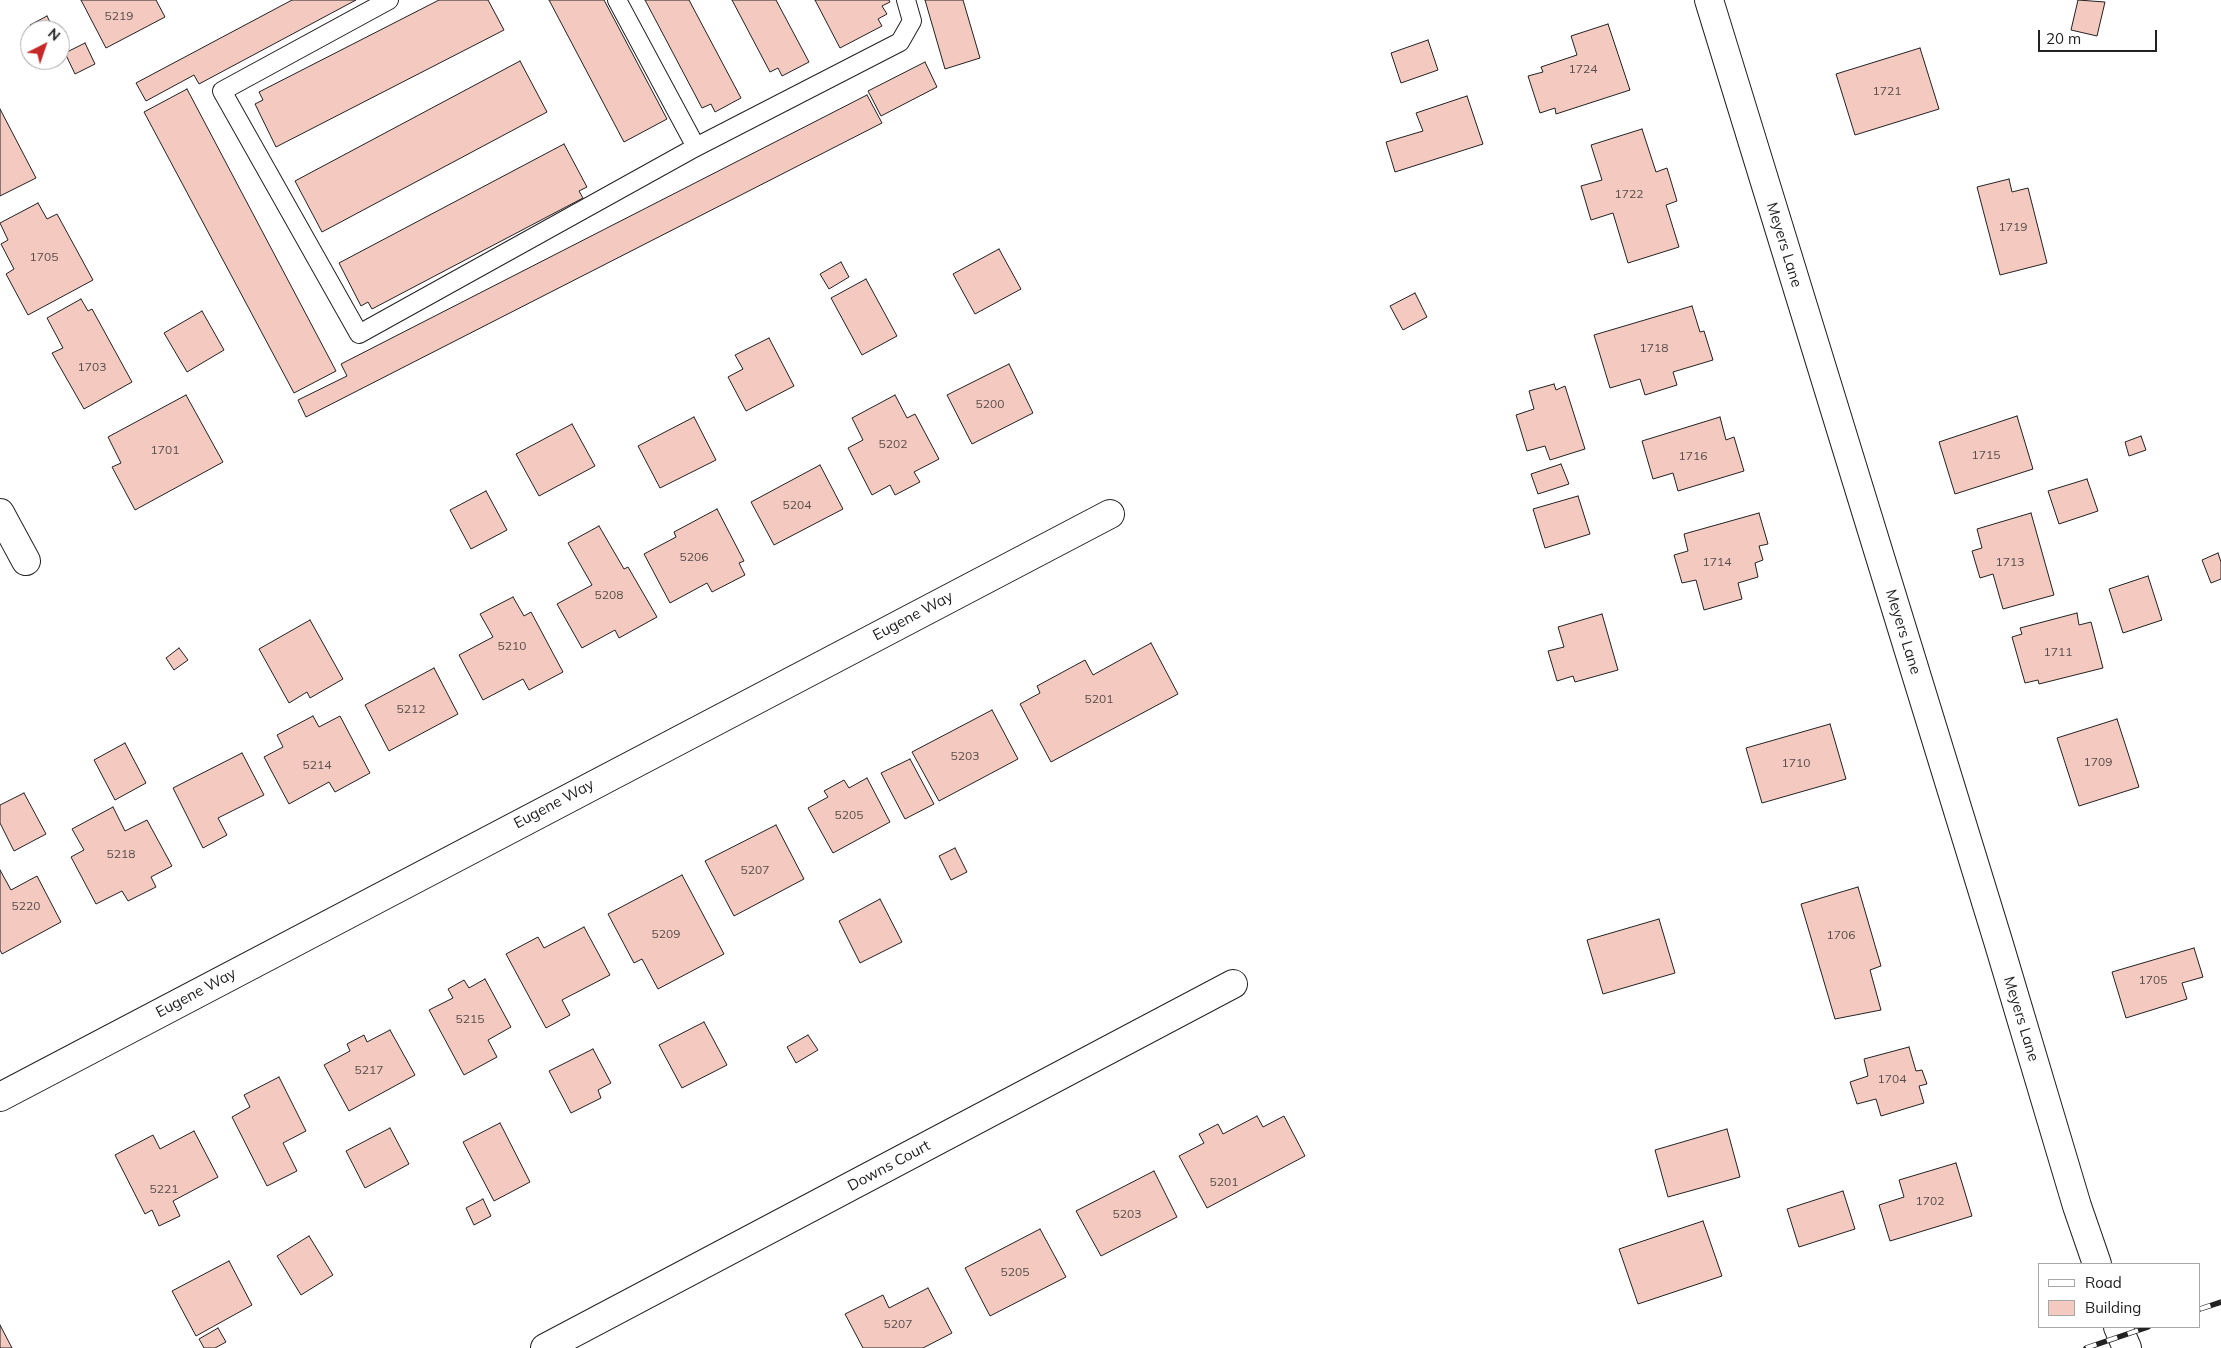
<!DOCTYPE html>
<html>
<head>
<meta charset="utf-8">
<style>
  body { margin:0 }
  #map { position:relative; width:2221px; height:1348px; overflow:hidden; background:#fff; font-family:Mulish,sans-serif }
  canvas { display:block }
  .legend { position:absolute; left:2038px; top:1263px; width:162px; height:65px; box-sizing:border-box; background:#fff; border:1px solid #a7a7a7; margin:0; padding:6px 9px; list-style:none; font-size:15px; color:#222 }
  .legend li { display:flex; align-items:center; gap:10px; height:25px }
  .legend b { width:25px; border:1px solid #a7a7a7 }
  .north { position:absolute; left:20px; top:20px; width:50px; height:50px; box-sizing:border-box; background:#fff; border:1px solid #a7a7a7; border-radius:50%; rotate:41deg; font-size:14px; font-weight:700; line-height:20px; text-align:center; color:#222 }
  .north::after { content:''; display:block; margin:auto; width:18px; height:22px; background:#c62828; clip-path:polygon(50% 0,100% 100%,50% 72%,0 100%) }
  .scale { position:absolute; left:2038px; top:30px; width:119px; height:22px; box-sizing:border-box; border:2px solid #222; border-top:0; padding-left:6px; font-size:15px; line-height:18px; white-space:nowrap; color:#222; -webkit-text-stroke:4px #fff; paint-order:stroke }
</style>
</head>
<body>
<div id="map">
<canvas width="2221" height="1348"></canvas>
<ul class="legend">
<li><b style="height:6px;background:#fff"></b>Road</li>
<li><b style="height:14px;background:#f3c9c0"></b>Building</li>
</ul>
<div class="north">N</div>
<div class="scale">20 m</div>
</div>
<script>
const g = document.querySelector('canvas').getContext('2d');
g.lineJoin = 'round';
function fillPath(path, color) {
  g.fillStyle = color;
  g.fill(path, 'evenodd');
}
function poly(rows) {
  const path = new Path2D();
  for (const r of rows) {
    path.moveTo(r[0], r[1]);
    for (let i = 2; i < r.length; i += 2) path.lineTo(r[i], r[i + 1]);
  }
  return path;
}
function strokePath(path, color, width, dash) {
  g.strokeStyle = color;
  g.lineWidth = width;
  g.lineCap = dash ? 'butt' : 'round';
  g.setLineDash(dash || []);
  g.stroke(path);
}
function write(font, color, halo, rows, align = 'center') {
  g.font = font + ' Mulish,sans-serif';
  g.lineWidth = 4;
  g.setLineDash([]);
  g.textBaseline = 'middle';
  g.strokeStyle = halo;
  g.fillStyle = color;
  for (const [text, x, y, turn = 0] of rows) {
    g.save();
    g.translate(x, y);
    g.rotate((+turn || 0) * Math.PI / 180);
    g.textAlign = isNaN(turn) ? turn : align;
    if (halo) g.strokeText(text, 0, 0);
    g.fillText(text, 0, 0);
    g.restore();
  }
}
const building = poly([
  [81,0,156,0,165,17,106,48,81,0],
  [292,0,356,0,199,84,194,75,146,101,136,83,292,0],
  [439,0,488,0,504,30,276,147,255,104,263,100,259,92,439,0],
  [549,0,604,0,667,119,624,142,549,0],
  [645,0,689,0,741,98,715,112,711,104,702,108,645,0],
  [732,0,776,0,809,62,782,76,778,68,770,72,732,0],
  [815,0,889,0,890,2,882,6,887,14,878,19,882,26,840,48,815,0],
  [925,0,963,0,980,58,945,69,925,0],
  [2078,0,2105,2,2097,36,2071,30,2078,0],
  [47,16,54,30,33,30,30,25,47,16],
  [1608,24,1630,90,1556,114,1555,108,1540,113,1528,76,1543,72,1541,67,1577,55,1571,36,1608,24],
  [1428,40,1438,70,1401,83,1391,53,1428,40],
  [85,43,95,64,75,74,65,53,85,43],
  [1920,48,1939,109,1855,135,1836,74,1920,48],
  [520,61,547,112,322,232,295,181,520,61],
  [925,62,937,87,881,116,868,91,925,62],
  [187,89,336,371,294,393,144,112,187,89],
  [867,95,882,123,306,417,298,400,347,376,341,364,867,95],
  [1467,96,1483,144,1395,172,1386,142,1423,131,1416,113,1467,96],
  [0,109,36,178,0,196,0,109],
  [1642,129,1656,172,1667,168,1677,201,1666,205,1679,247,1628,263,1613,213,1591,220,1581,186,1602,180,1591,145,1642,129],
  [564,144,587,187,579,191,583,198,372,309,368,302,361,306,339,263,564,144],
  [2009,179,2012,192,2028,188,2047,263,2000,275,1977,187,2009,179],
  [38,203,47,219,57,214,93,280,28,315,6,274,14,269,1,244,8,240,0,223,38,203],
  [999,249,1021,289,975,314,953,274,999,249],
  [841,262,849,277,829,289,820,274,841,262],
  [866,279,897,336,862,355,831,298,866,279],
  [1415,293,1427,317,1403,330,1390,306,1415,293],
  [81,299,88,311,92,309,132,382,84,409,52,353,63,348,47,318,81,299],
  [1692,306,1700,332,1704,331,1713,360,1673,372,1677,385,1645,395,1640,379,1610,388,1594,335,1692,306],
  [202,311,224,350,187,372,164,333,202,311],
  [769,338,794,386,746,411,728,377,743,369,735,355,769,338],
  [1009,364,1033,413,972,444,947,395,1009,364],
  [1554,384,1556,390,1565,386,1585,449,1550,460,1545,446,1527,451,1516,415,1534,409,1529,391,1554,384],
  [186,395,223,462,135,510,112,467,121,463,108,437,186,395],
  [895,395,907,418,915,414,939,459,914,472,920,482,895,495,890,485,872,495,848,448,863,440,852,418,895,395],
  [2017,416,2033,469,1955,494,1939,442,2017,416],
  [694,417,716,460,660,488,638,446,694,417],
  [1720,417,1726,440,1734,437,1744,471,1678,491,1673,473,1653,479,1642,441,1720,417],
  [572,424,595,466,539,496,516,454,572,424],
  [2141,436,2146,450,2129,456,2125,442,2141,436],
  [1561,464,1569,484,1538,494,1531,474,1561,464],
  [820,465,843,509,774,545,751,502,820,465],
  [2087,479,2098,511,2059,524,2048,491,2087,479],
  [486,491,507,530,471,549,450,510,486,491],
  [1578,496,1590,534,1545,548,1533,509,1578,496],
  [717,509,744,561,739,563,745,575,712,592,707,583,670,603,644,554,676,537,674,532,717,509],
  [1759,513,1768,544,1759,546,1763,560,1755,563,1758,577,1738,583,1742,599,1704,610,1696,580,1682,583,1674,555,1688,551,1684,534,1759,513],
  [2031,513,2054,595,2003,609,1993,574,1980,578,1972,551,1982,548,1977,529,2031,513],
  [599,526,624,569,628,567,657,617,619,638,615,630,582,648,557,604,592,585,568,543,599,526],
  [2218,553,2221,562,2221,579,2211,583,2202,560,2218,553],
  [2148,576,2162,620,2123,633,2109,589,2148,576],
  [513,597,524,616,531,612,563,672,529,690,523,679,483,700,459,655,493,637,480,614,513,597],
  [2077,613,2079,625,2091,622,2103,668,2039,684,2038,680,2025,683,2012,637,2022,634,2020,628,2077,613],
  [1602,614,1618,670,1575,682,1573,676,1557,681,1548,651,1564,647,1558,627,1602,614],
  [310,620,343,679,310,698,307,692,289,703,259,649,310,620],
  [1151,643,1178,694,1051,762,1020,704,1040,693,1037,686,1085,660,1093,675,1151,643],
  [179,648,188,660,174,670,166,658,179,648],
  [434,668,458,714,389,751,365,705,434,668],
  [992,710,1018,759,939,801,912,752,992,710],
  [313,716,319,727,340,716,370,773,335,792,329,782,289,804,264,757,283,747,277,735,313,716],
  [2117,719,2139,787,2079,806,2057,738,2117,719],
  [1830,724,1846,779,1762,803,1746,748,1830,724],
  [125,743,146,783,115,800,94,760,125,743],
  [242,753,264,795,218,818,227,835,203,848,173,788,242,753],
  [910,759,934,804,905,819,881,773,910,759],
  [867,778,890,822,833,853,808,808,828,797,824,791,844,780,849,788,867,778],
  [24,793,46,834,14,851,0,823,0,805,24,793],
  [113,807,125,831,147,820,172,866,151,877,156,887,128,901,122,891,96,904,71,857,84,850,72,829,113,807],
  [776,825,804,879,734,916,705,861,776,825],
  [955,848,967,872,951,880,939,856,955,848],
  [0,870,11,890,37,876,61,922,2,954,0,950,0,870],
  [682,875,724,954,658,989,642,959,634,963,608,914,682,875],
  [1858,887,1881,966,1870,970,1881,1010,1835,1019,1801,904,1858,887],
  [880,899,902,942,860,963,839,921,880,899],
  [1659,919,1675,973,1603,994,1587,940,1659,919],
  [584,927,610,975,562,1000,570,1015,546,1028,506,954,538,937,544,948,584,927],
  [2194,948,2203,977,2182,983,2187,999,2126,1018,2112,972,2194,948],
  [485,979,511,1027,488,1040,497,1057,464,1075,429,1010,453,998,448,989,464,980,469,988,485,979],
  [704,1022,727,1065,682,1088,659,1045,704,1022],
  [390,1030,415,1075,349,1111,324,1065,350,1051,347,1044,364,1035,367,1042,390,1030],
  [808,1035,818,1050,796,1063,787,1047,808,1035],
  [1909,1047,1916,1071,1922,1070,1927,1084,1919,1086,1924,1103,1881,1116,1876,1099,1857,1104,1850,1082,1868,1076,1864,1059,1909,1047],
  [593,1049,611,1083,598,1090,601,1098,571,1113,549,1071,593,1049],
  [279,1077,306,1131,283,1143,297,1171,267,1186,232,1117,250,1107,244,1095,279,1077],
  [1257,1116,1263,1127,1284,1116,1305,1156,1207,1208,1179,1156,1204,1143,1199,1134,1218,1124,1223,1134,1257,1116],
  [500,1123,530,1182,494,1201,463,1142,500,1123],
  [390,1128,409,1164,365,1188,346,1151,390,1128],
  [1727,1129,1740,1177,1668,1197,1655,1150,1727,1129],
  [194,1131,218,1177,173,1201,180,1216,159,1226,152,1210,145,1214,115,1155,153,1135,160,1149,194,1131],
  [1956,1163,1972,1216,1890,1241,1879,1205,1904,1197,1899,1180,1956,1163],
  [1154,1171,1177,1217,1101,1256,1076,1211,1154,1171],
  [1843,1191,1855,1229,1799,1247,1787,1209,1843,1191],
  [483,1199,491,1216,474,1225,466,1208,483,1199],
  [1703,1221,1722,1276,1638,1304,1619,1249,1703,1221],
  [1040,1229,1066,1277,990,1316,965,1268,1040,1229],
  [309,1236,333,1275,301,1295,277,1256,309,1236],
  [229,1261,252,1305,196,1336,172,1291,229,1261],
  [928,1288,952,1333,923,1348,863,1348,845,1314,883,1295,889,1308,928,1288],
  [0,1325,12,1348,0,1348,0,1325],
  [218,1328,226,1342,215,1348,204,1348,199,1339,218,1328]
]);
const service = poly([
  [389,0,222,91,359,334,696,147,900,42,912,21,906,0],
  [617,0,696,147]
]);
const minor = poly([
  [1709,0,1998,941,2077,1206,2097,1264],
  [0,513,26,561],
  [0,1097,1110,514],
  [2118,1327,2127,1348],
  [545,1348,1233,984]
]);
const rail = poly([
  [2200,1309,2221,1302],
  [2086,1348,2148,1327]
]);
const numberNames = [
  ["5219",119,16],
  ["1724",1583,69],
  ["1721",1887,91],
  ["1722",1629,194],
  ["1719",2013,227],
  ["1705",44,257],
  ["1718",1654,348],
  ["1703",92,367],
  ["5200",990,404],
  ["5202",893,444],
  ["1701",165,450],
  ["1715",1986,455],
  ["1716",1693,456],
  ["5204",797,505],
  ["5206",694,557],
  ["1714",1717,562],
  ["1713",2010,562],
  ["5208",609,595],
  ["5210",512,646],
  ["1711",2058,652],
  ["5201",1099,699],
  ["5212",411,709],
  ["5203",965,756],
  ["1709",2098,762],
  ["1710",1796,763],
  ["5214",317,765],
  ["5205",849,815],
  ["5218",121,854],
  ["5207",755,870],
  ["5220",26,906],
  ["5209",666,934],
  ["1706",1841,935],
  ["1705",2153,980],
  ["5215",470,1019],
  ["5217",369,1070],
  ["1704",1892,1079],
  ["5201",1224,1182],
  ["5221",164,1189],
  ["1702",1930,1201],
  ["5203",1127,1214],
  ["5205",1015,1272],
  ["5207",898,1324]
];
const streetNames = [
  ["Meyers Lane",1784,245,73],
  ["Eugene Way",913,616,-28],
  ["Meyers Lane",1903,632,73],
  ["Eugene Way",554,804,-28],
  ["Eugene Way",196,993,-28],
  ["Meyers Lane",2021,1019,73],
  ["Downs Court",889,1166,-28]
];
fillPath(building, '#f3c9c0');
strokePath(building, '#222', 1);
strokePath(service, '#222', 20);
strokePath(minor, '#222', 30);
strokePath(service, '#fff', 18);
strokePath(minor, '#fff', 28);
strokePath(rail, '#222', 5.5);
strokePath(rail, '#fff', 4, [11]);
write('12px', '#564c4a', null, numberNames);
write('15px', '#222', '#fff', streetNames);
</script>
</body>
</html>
